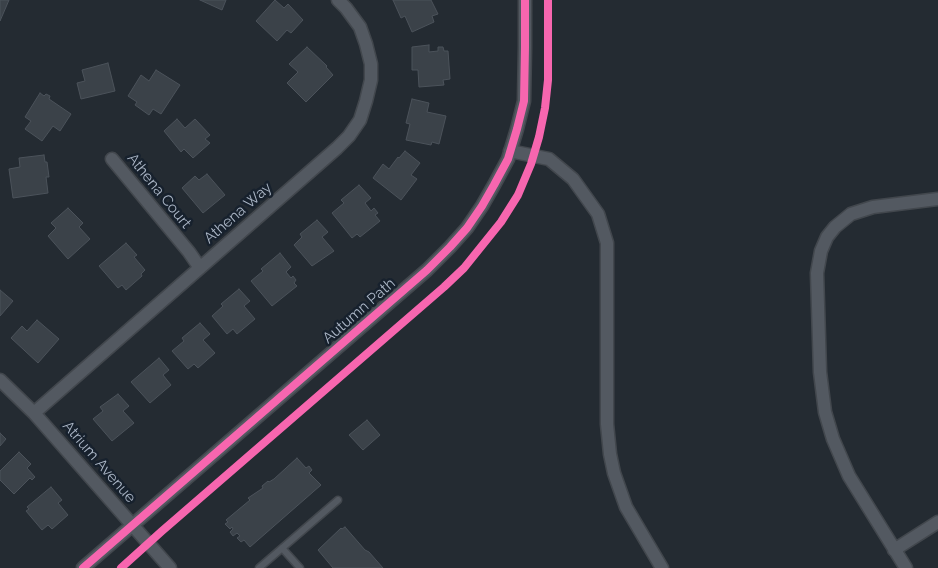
<!DOCTYPE html>
<html>
<head>
<meta charset="utf-8">
<style>
  body { margin:0 }
  canvas { display:block; background:#242b32 }
</style>
</head>
<body>
<canvas width="938" height="568"></canvas>
<script>
const g = document.querySelector('canvas').getContext('2d');
g.lineJoin = 'round';
function fillPath(path, color) {
  g.fillStyle = color;
  g.fill(path, 'evenodd');
}
function poly(rows) {
  const path = new Path2D();
  for (const r of rows) {
    path.moveTo(r[0], r[1]);
    for (let i = 2; i < r.length; i += 2) path.lineTo(r[i], r[i + 1]);
  }
  return path;
}
function strokePath(path, color, width, dash) {
  g.strokeStyle = color;
  g.lineWidth = width;
  g.lineCap = dash ? 'butt' : 'round';
  g.setLineDash(dash || []);
  g.stroke(path);
}
function write(font, color, halo, rows, align = 'center') {
  g.font = font + ' Raleway,sans-serif';
  g.lineWidth = 5;
  g.setLineDash([]);
  g.textBaseline = 'middle';
  g.strokeStyle = halo;
  g.fillStyle = color;
  for (const [text, x, y, turn = 0] of rows) {
    g.save();
    g.translate(x, y);
    g.rotate((+turn || 0) * Math.PI / 180);
    g.textAlign = isNaN(turn) ? turn : align;
    if (halo) g.strokeText(text, 0, 0);
    g.fillText(text, 0, 0);
    g.restore();
  }
}
const building = poly([
  [0,0,9,0,0,21,0,0],
  [200,0,226,0,222,10,200,0],
  [275,0,284,8,288,4,303,20,291,33,287,30,277,41,256,21,275,0],
  [393,0,431,0,438,14,432,16,434,22,412,32,405,16,401,18,393,0],
  [429,45,429,52,438,51,438,47,443,47,444,51,448,51,450,79,443,80,444,85,419,87,418,70,412,70,412,47,429,45],
  [307,47,327,66,326,67,333,75,306,102,287,83,298,72,289,64,307,47],
  [108,63,115,91,81,99,77,83,85,81,82,70,108,63],
  [156,70,180,85,161,114,153,109,149,115,135,105,137,102,128,96,141,75,149,81,156,70],
  [40,93,44,96,46,94,50,96,49,99,71,114,60,131,53,126,42,141,25,129,31,121,25,117,40,93],
  [412,99,429,103,427,112,446,116,439,144,432,142,431,145,406,140,410,124,406,123,412,99],
  [177,119,185,128,195,119,210,135,205,139,210,143,193,158,184,149,181,152,164,131,177,119],
  [405,151,420,163,411,175,417,179,401,200,373,178,383,164,389,169,398,157,399,158,405,151],
  [44,155,45,162,47,162,49,177,46,177,48,193,13,198,9,169,20,167,19,158,44,155],
  [207,174,225,195,203,213,182,188,195,176,199,180,207,174],
  [359,185,371,198,365,203,371,211,374,208,378,213,375,215,380,221,360,237,357,234,352,238,332,213,344,203,341,200,359,185],
  [68,208,83,223,79,227,90,239,68,259,48,236,56,228,51,223,68,208],
  [317,220,328,232,322,237,334,251,312,266,294,245,302,237,300,234,317,220],
  [126,243,137,255,134,257,145,270,141,274,142,276,126,290,122,285,118,288,99,266,126,243],
  [280,253,291,267,286,272,291,278,293,276,296,280,294,283,297,286,272,306,251,281,263,271,261,269,280,253],
  [239,289,250,301,244,306,255,319,237,334,233,329,227,334,212,316,223,306,221,304,239,289],
  [0,290,13,301,0,316,0,290],
  [37,320,59,339,38,363,11,338,22,326,27,331,37,320],
  [200,323,210,334,203,340,215,353,198,368,194,364,188,369,172,351,184,341,182,338,200,323],
  [159,358,169,370,163,375,171,385,150,403,131,382,159,358],
  [118,394,129,406,123,411,134,423,112,441,93,419,103,411,100,407,118,394],
  [367,420,380,435,363,450,349,435,367,420],
  [0,433,6,439,0,446,0,433],
  [19,452,31,464,27,468,35,477,32,480,30,478,14,494,0,480,0,471,19,452],
  [297,458,306,468,309,466,312,470,309,473,321,485,250,547,244,540,241,542,237,538,240,536,237,533,233,536,230,532,233,529,232,527,230,529,225,524,228,522,226,520,250,500,248,498,263,488,262,486,268,481,269,482,274,479,297,458],
  [51,487,62,500,58,503,68,515,52,529,48,525,42,530,26,511,29,509,27,507,51,487],
  [345,527,365,550,369,552,383,568,333,568,318,550,341,528,342,529,345,527]
]);
const service = poly([
  [282,548,300,568],
  [259,568,338,500]
]);
const minor = poly([
  [510,151,549,159,573,179,598,214,607,243,607,424,610,454,614,473,626,507,662,568],
  [112,159,189,252,200,268],
  [0,380,34,413,170,568],
  [34,413,337,148,349,136,360,120,366,101,371,80,371,64,366,44,360,27,346,8,338,0],
  [894,550,938,522],
  [83,568,427,270,450,247,467,228,482,206,494,185,508,159,517,129,524,101,525,47,525,0],
  [906,568,849,476,833,439,825,412,820,372,817,273,821,251,827,237,835,227,851,214,873,207,938,199]
]);
const cycleway = poly([
  [83,568,427,270,450,247,467,228,482,206,494,185,508,159,517,129,524,101,525,47,525,0],
  [121,568,162,531,444,287,464,268,501,222,518,195,531,164,539,137,545,108,548,80,548,0]
]);
const streetNames = [
  ["Athena Court",159,191,51],
  ["Athena Way",238,213,-41],
  ["Autumn Path",359,311,-41],
  ["Atrium Avenue",99,462,49]
];
fillPath(building, '#3b4249');
strokePath(building, '#4b525a', 1);
strokePath(service, '#42474d', 9);
strokePath(minor, '#42474d', 15);
strokePath(service, '#535961', 6);
strokePath(minor, '#535961', 12);
strokePath(cycleway, '#f766af', 8);
write('15px', '#abb6c6', '#17212d', streetNames);
</script>
</body>
</html>
